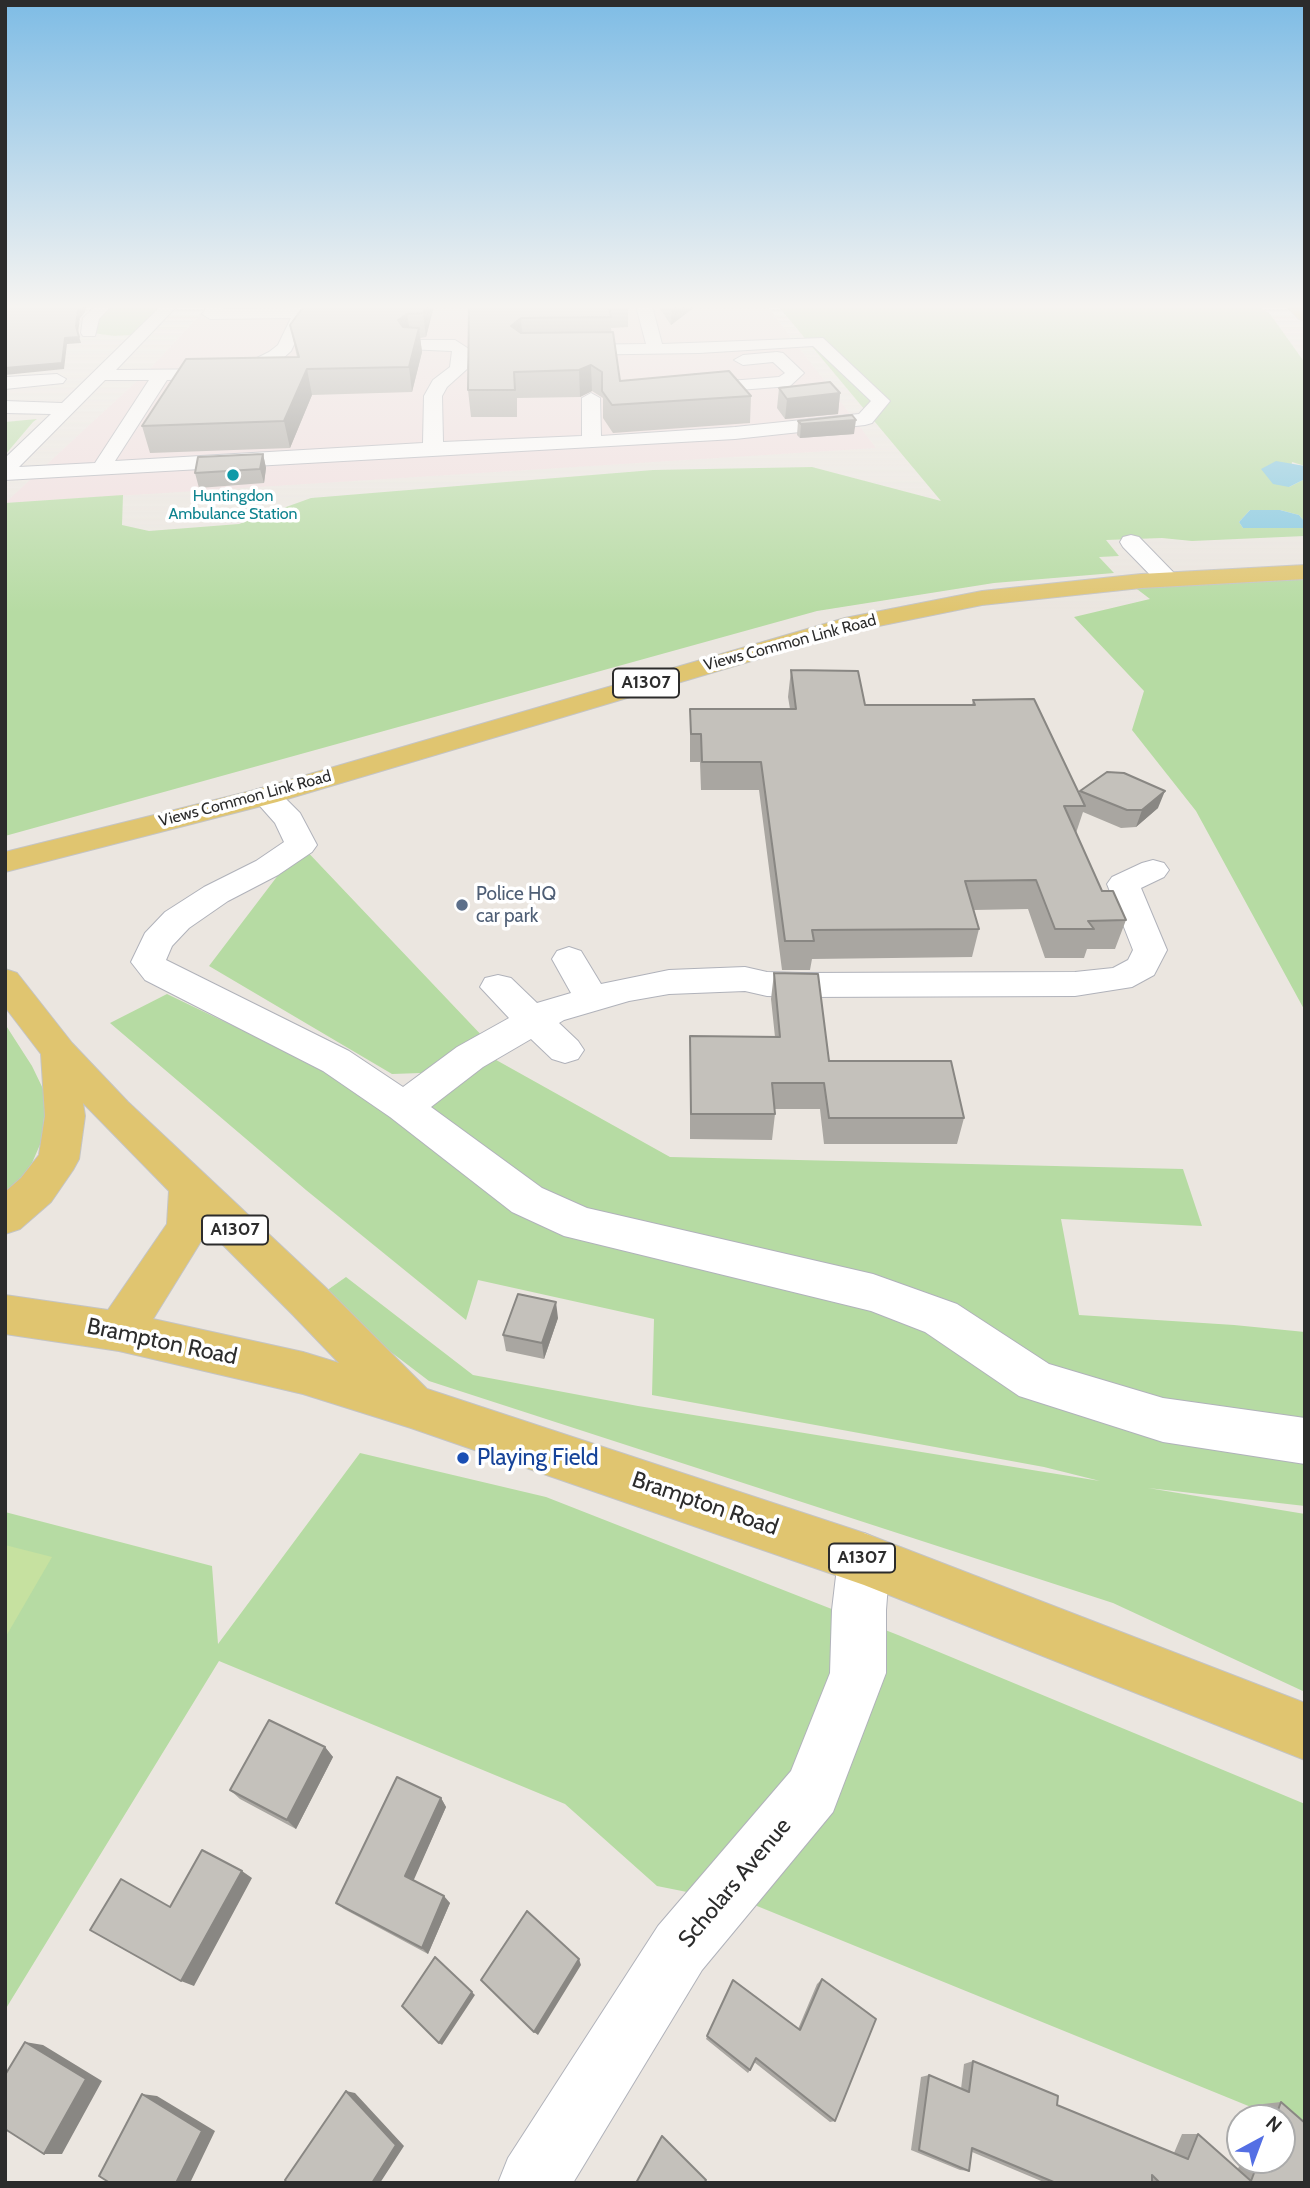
<!DOCTYPE html>
<html>
<head>
<meta charset="utf-8">
<style>
  body { margin:0 }
  #map { position:relative; width:1310px; height:2188px; overflow:hidden; background:#ebe6e0; font-family:Cabin,sans-serif }
  canvas { display:block }
  .frame { position:absolute; inset:0; border:7px solid #2c2c2c; pointer-events:none }
  .north { position:absolute; left:1226px; top:2104px; width:70px; height:70px; box-sizing:border-box; background:#fff; border:2px solid #ababab; border-radius:50%; rotate:41deg; font-size:19px; font-weight:700; line-height:28px; text-align:center; color:#2c2c2c }
  .north::after { content:''; display:block; margin:auto; width:24px; height:32px; background:#546fe4; clip-path:polygon(50% 0,100% 100%,50% 72%,0 100%) }
</style>
</head>
<body>
<div id="map">
<canvas width="1310" height="2188"></canvas>
<div class="frame"></div>
<div class="north">N</div>
</div>
<script>
const g = document.querySelector('canvas').getContext('2d');
g.lineJoin = 'round';
function fillPath(path, color) {
  g.fillStyle = color;
  g.fill(path, 'evenodd');
}
function poly(rows) {
  const path = new Path2D();
  for (const r of rows) {
    path.moveTo(r[0], r[1]);
    for (let i = 2; i < r.length; i += 2) path.lineTo(r[i], r[i + 1]);
  }
  return path;
}
function strokePath(path, color, width, dash) {
  g.strokeStyle = color;
  g.lineWidth = width;
  g.lineCap = dash ? 'butt' : 'round';
  g.setLineDash(dash || []);
  g.stroke(path);
}
function write(font, color, halo, rows, align = 'center') {
  g.font = font + ' Cabin,sans-serif';
  g.lineWidth = 7;
  g.setLineDash([]);
  g.textBaseline = 'middle';
  g.strokeStyle = halo;
  g.fillStyle = color;
  for (const [text, x, y, turn = 0] of rows) {
    g.save();
    g.translate(x, y);
    g.rotate((+turn || 0) * Math.PI / 180);
    g.textAlign = isNaN(turn) ? turn : align;
    if (halo) g.strokeText(text, 0, 0);
    g.fillText(text, 0, 0);
    g.restore();
  }
}
const medical = poly([
  [208,306,767,306,876,448,5,503,149,370]
]);
const green = poly([
  [108,306,163,306,132,335,114,336,92,333,95,316],
  [778,306,1259,306,1270,314,1305,363,1305,466,1292,462,1289,487,1305,479,1305,522,1299,515,1280,510,1250,510,1239,522,1243,528,1305,528,1305,536,1192,541,1162,538,1106,540,1119,556,1099,557,1114,573,994,583,817,611,5,836,5,503,123,495,122,525,149,531,239,524,311,498,653,470,812,467,941,501],
  [37,419,33,422,5,455,5,422],
  [1305,577,1305,1011,1196,811,1132,730,1144,691,1074,617,1150,599,1133,586],
  [301,845,486,1040,421,1073,392,1074,209,966],
  [167,994,354,1084,401,1119,489,1056,670,1157,1183,1169,1202,1226,1061,1219,1079,1315,1234,1325,1305,1332,1305,1506,1148,1488,1305,1514,1305,1692,1113,1603,429,1381,383,1346,326,1291,346,1277,473,1375,638,1406,1100,1481,1044,1467,652,1395,654,1319,478,1280,466,1320,306,1190,110,1023],
  [5,1024,32,1066,46,1095,42,1140,32,1163,16,1186,5,1194],
  [360,1453,546,1497,898,1635,1305,1804,1305,2129,757,1906,657,1886,565,1804,219,1661,5,2010,5,1512,212,1566,218,1644]
]);
const pitch = poly([
  [5,1545,52,1557,5,1638]
]);
const water = poly([
  [1276,461,1305,466,1305,479,1289,487,1273,484,1261,469],
  [1250,510,1280,510,1299,515,1305,522,1305,528,1243,528,1239,522]
]);
const minor = poly([
  [95,306,111,306,99,319,95,336,83,336,81,333,83,318,95,306],
  [161,306,177,306,116,370,235,369,269,352,278,345,291,318,210,319,202,314,208,306,224,306,223,309,301,308,309,313,291,351,281,360,244,378,167,380,115,461,423,443,424,396,433,380,450,367,452,351,406,349,404,345,412,340,455,340,469,349,467,369,447,387,442,396,443,442,582,436,582,398,591,393,600,398,601,436,735,427,859,414,871,401,813,346,699,353,565,355,557,350,565,345,646,344,636,306,652,306,662,344,823,338,890,401,872,423,865,425,735,439,5,480,5,458,51,414,5,413,5,401,62,403,161,306],
  [105,380,149,380,95,463,19,467,105,380],
  [777,352,783,353,804,373,790,386,701,393,688,386,686,379,695,374,701,375,705,383,779,377,785,373,773,362,743,365,734,360,743,355,777,352],
  [57,374,66,379,63,383,5,389,7,377,57,374],
  [1131,535,1139,537,1175,574,1179,579,1175,584,1159,584,1123,547,1120,542,1123,537,1131,535],
  [266,787,277,790,300,813,317,845,312,852,278,875,228,901,189,928,172,946,166,960,349,1051,403,1087,457,1047,509,1018,480,987,485,978,498,975,511,978,537,1003,571,993,552,959,557,951,569,947,581,951,601,984,669,970,745,967,767,972,801,973,1075,972,1113,968,1128,960,1133,950,1107,884,1112,877,1142,863,1153,860,1164,863,1169,870,1164,877,1141,888,1167,950,1154,975,1132,987,1075,996,801,997,767,996,745,991,669,994,629,1001,564,1020,559,1023,578,1041,584,1050,578,1059,565,1063,552,1059,531,1039,483,1067,431,1107,542,1188,587,1208,873,1274,957,1304,1049,1364,1163,1398,1305,1418,1305,1464,1163,1442,1019,1396,925,1332,871,1311,564,1236,512,1212,390,1117,323,1071,145,980,131,962,145,933,165,912,204,887,256,861,284,842,275,823,251,796,255,790,266,787],
  [864,1533,882,1541,890,1559,886,1610,886,1673,833,1812,702,1970,573,2183,498,2183,508,2158,658,1926,791,1771,830,1673,832,1610,838,1559,846,1541,864,1533]
]);
const major = poly([
  [1286,306,1303,306,1305,321,1299,319,1286,306],
  [1305,565,1305,579,1141,588,982,605,849,632,277,802,5,872,5,852,255,790,845,618,982,591,1141,574,1305,565],
  [5,969,17,973,72,1043,128,1102,325,1287,427,1389,864,1533,1305,1703,1305,1760,864,1585,411,1428,303,1394,119,1351,5,1334,5,1295,108,1310,167,1224,169,1191,83,1103,85,1116,79,1159,73,1170,51,1202,20,1229,5,1234,5,1192,21,1178,39,1155,45,1116,41,1054,5,1007,5,969],
  [208,1230,293,1315,339,1363,303,1352,153,1319,208,1230]
]);
const wall = poly([
  [304,306,434,306,426,337,420,338,422,352,412,392,312,395,290,448,150,453,142,426,297,357,290,325],
  [469,306,628,306,628,327,611,328,620,381,751,396,750,423,613,433,603,418,603,398,592,391,580,397,517,398,517,417,471,417,468,390],
  [658,306,696,306,671,325],
  [779,388,840,393,838,414,785,419,777,408],
  [798,421,854,434,800,438,797,435],
  [263,454,266,468,264,483,199,488,195,473],
  [791,670,865,705,972,705,973,700,1079,794,1080,791,1158,808,1136,827,1121,828,1083,812,1076,833,1102,891,1126,920,1115,949,1087,949,1084,958,1045,958,1028,909,974,910,979,929,972,957,812,959,810,970,782,970,759,790,701,790,700,762,690,762,690,709,790,709,788,697],
  [774,973,829,1061,964,1118,957,1144,824,1144,820,1109,774,1109,775,1114,772,1140,690,1139,690,1036,775,1037,771,999],
  [558,1318,544,1359,506,1351,503,1335],
  [325,1747,333,1757,296,1829,240,1799,230,1790],
  [441,1798,446,1807,413,1880,450,1903,428,1954,344,1909,336,1903],
  [822,1979,835,2121,830,2122,754,2062,750,2070,748,2073,706,2039,733,1980,798,2029,817,1984],
  [973,2061,1057,2105,1174,2153,1182,2134,1198,2134,1238,2169,1241,2160,1282,2160,1282,2118,1258,2118,1263,2104,1281,2102,1305,2183,1046,2183,972,2152,969,2171,960,2170,911,2150,921,2077,929,2075,961,2089,964,2064]
]);
const shadedWall = poly([
  [83,306,86,306,85,312,80,318,78,333,81,343,67,344,64,369,5,375,5,368,65,338,76,326,78,311],
  [425,306,434,306,426,337,423,313],
  [672,306,696,306,671,325],
  [407,314,411,338,398,320],
  [521,318,523,342,511,326],
  [419,328,422,352,412,392,409,367],
  [591,365,592,391,580,397,579,370],
  [307,369,312,395,290,448,284,421],
  [840,393,838,414,785,419,787,399],
  [856,420,854,434,800,438,801,424],
  [263,454,266,468,264,483,260,469],
  [1165,791,1158,808,1136,827,1142,810],
  [556,1302,558,1318,544,1359,542,1343],
  [325,1747,333,1757,296,1829,287,1820],
  [441,1798,446,1807,412,1884,405,1876],
  [242,1871,252,1878,194,1986,181,1981],
  [444,1896,450,1903,428,1954,422,1948],
  [435,1957,475,1995,442,2045,439,2043],
  [579,1959,581,1965,538,2035,534,2032],
  [25,2042,43,2045,102,2081,62,2154,44,2154],
  [346,2091,355,2093,404,2146,380,2183,372,2183],
  [142,2094,157,2096,215,2131,190,2183,176,2183]
]);
const building = poly([
  [5,306,83,306,78,311,76,326,79,337,65,338,62,363,5,368,5,306],
  [304,306,425,306,423,313,407,314,398,320,403,327,419,328,409,367,307,369,284,421,142,426,186,359,299,357,290,325,304,306],
  [469,306,609,306,611,317,521,318,511,326,521,333,613,332,620,381,729,371,751,396,612,405,602,391,602,372,591,365,579,370,514,372,515,390,468,390,469,306],
  [830,382,840,393,787,399,779,388,830,382],
  [852,415,856,420,801,424,798,421,852,415],
  [263,454,260,469,195,473,198,457,263,454],
  [791,670,858,671,865,705,975,705,973,700,1034,699,1085,806,1064,806,1102,891,1113,891,1126,920,1088,921,1094,929,1055,929,1036,880,965,881,979,929,812,930,814,941,785,941,761,762,702,762,701,734,691,734,690,709,796,709,791,670],
  [1107,772,1124,773,1165,791,1142,810,1127,810,1080,791,1107,772],
  [774,973,818,974,829,1061,951,1061,964,1118,829,1118,824,1083,772,1083,775,1114,691,1114,690,1036,780,1037,774,973],
  [518,1294,556,1302,542,1343,503,1335,518,1294],
  [269,1720,325,1747,287,1820,230,1790,269,1720],
  [397,1777,441,1798,405,1876,444,1896,422,1948,336,1903,397,1777],
  [202,1850,242,1871,181,1981,90,1930,121,1879,170,1907,202,1850],
  [527,1911,579,1959,534,2032,481,1980,527,1911],
  [435,1957,472,1992,439,2043,402,2006,435,1957],
  [822,1979,876,2019,835,2121,756,2058,750,2070,707,2036,733,1980,800,2030,822,1979],
  [25,2042,86,2079,44,2154,5,2129,5,2075,25,2042],
  [973,2061,1058,2096,1057,2105,1188,2159,1198,2134,1251,2181,1259,2160,1282,2160,1282,2118,1275,2118,1281,2102,1305,2123,1305,2183,1160,2183,1152,2175,1152,2183,1056,2183,972,2148,969,2171,919,2150,929,2075,969,2092,973,2061],
  [346,2091,396,2145,372,2183,287,2183,285,2180,346,2091],
  [142,2094,202,2131,176,2183,110,2183,99,2176,142,2094],
  [662,2136,706,2180,704,2183,636,2183,662,2136]
]);
const markers = [
  [233,475,7,"#0f9aa8"],
  [462,905,7,"#5c6f8a"],
  [463,1458,7,"#1a4fb4"]
];
const farCulturenames = [
  ["Huntingdon",233,496],
  ["Ambulance Station",233,514]
];
const farStreetnames = [
  ["Views Common Link Road",790,643,-15],
  ["Views Common Link Road",245,799,-15]
];
const shields = [
  [646,683,66],
  [235,1230,66],
  [862,1558,66]
];
const shieldNames = [
  ["A1307",646,683],
  ["A1307",235,1230],
  ["A1307",862,1558]
];
const serviceNames = [
  ["Police HQ",476,894],
  ["car park",476,916]
];
const nearStreetnames = [
  ["Brampton Road",162,1342,12],
  ["Brampton Road",705,1504,19],
  ["Scholars Avenue",735,1883,-50]
];
const nearTransitnames = [
  ["Playing Field",477,1458]
];
fillPath(medical, '#f1dedf');
fillPath(green, '#b6dba3');
fillPath(pitch, '#c6e1a0');
fillPath(water, '#80c7e0');
strokePath(minor, '#b0b2ba', 2);
strokePath(major, '#c4c4c4', 2);
fillPath(minor, '#fff');
fillPath(major, '#e0c570');
fillPath(wall, '#a9a6a1');
fillPath(shadedWall, '#898783');
fillPath(building, '#c4c1bb');
strokePath(building, '#898783', 2);
const sky = g.createLinearGradient(0, 0, 0, 613);
sky.addColorStop(0, '#7ebce5');
sky.addColorStop(0.5, '#f6f4f1');
sky.addColorStop(1, '#f6f4f100');
g.fillStyle = sky;
g.fillRect(0, 0, 1310, 613);
for (const [x, y, r, color] of markers) {
  const dot = new Path2D();
  dot.arc(x, y, r, 0, 2 * Math.PI);
  g.fillStyle = color;
  g.fill(dot);
  strokePath(dot, '#fff', 2.5);
}
write('16px', '#0d838f', '#fff', farCulturenames);
write('16px', '#2c2c2c', '#fff', farStreetnames);
for (const [x, y, w] of shields) {
  const box = new Path2D();
  box.roundRect(x - w / 2, y - 14.5, w, 29, 5);
  g.fillStyle = '#fff';
  g.fill(box);
  strokePath(box, '#2c2c2c', 2);
}
write('bold 18px', '#2c2c2c', null, shieldNames);
write('19px', '#4e5e75', '#fff', serviceNames, 'left');
write('23px', '#2c2c2c', '#fff', nearStreetnames);
write('23px', '#164399', '#fff', nearTransitnames, 'left');
</script>
</body>
</html>
